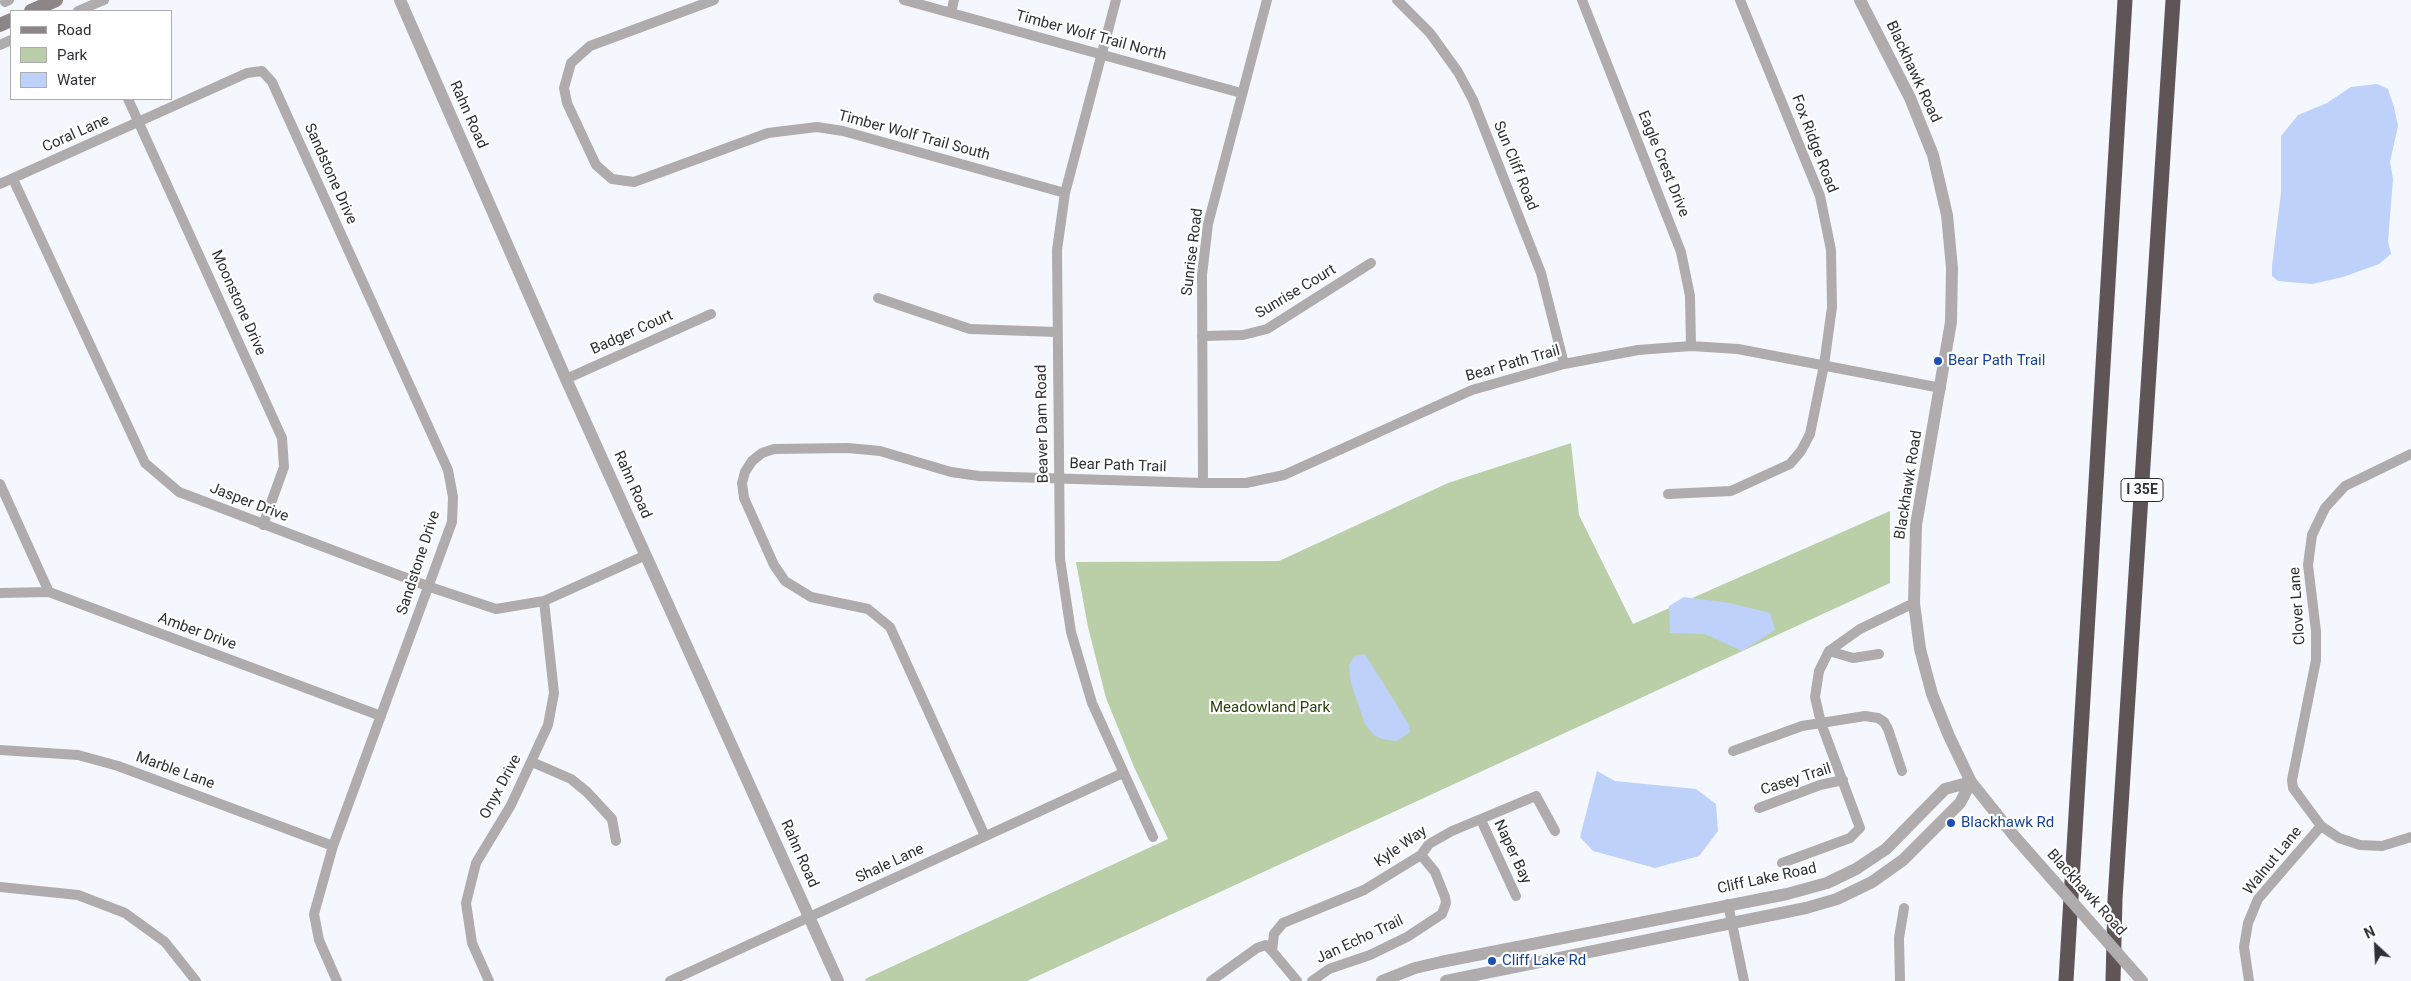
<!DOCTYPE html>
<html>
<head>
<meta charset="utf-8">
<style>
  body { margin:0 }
  #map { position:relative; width:2411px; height:981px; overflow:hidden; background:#f4f8fe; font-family:Roboto,sans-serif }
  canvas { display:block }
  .legend { position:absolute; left:10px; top:10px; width:162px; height:90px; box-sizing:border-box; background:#fff; border:1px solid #abacae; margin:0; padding:6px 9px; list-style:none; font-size:15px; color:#2d3034 }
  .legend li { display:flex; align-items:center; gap:10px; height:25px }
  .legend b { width:25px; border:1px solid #abacae }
  .north { position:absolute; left:2351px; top:921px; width:50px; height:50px; -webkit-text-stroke:4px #fff; paint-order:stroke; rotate:335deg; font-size:14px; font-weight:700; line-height:20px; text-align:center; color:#2d3034 }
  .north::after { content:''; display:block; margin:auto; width:18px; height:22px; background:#2d3034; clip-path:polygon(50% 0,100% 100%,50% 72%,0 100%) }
</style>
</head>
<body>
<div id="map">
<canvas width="2411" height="981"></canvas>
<ul class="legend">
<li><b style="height:6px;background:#8e8587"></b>Road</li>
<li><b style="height:14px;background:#bacea8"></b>Park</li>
<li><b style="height:14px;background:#bdd1fb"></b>Water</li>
</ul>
<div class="north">N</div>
</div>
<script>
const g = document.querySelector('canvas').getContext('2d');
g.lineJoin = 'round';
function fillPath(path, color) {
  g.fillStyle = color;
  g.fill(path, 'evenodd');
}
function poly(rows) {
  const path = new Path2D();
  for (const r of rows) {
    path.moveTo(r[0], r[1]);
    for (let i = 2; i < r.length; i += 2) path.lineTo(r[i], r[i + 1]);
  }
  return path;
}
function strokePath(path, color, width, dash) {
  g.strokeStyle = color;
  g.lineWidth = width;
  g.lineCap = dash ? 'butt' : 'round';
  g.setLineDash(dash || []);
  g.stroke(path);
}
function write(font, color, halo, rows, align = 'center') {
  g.font = font + ' Roboto,sans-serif';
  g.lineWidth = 4.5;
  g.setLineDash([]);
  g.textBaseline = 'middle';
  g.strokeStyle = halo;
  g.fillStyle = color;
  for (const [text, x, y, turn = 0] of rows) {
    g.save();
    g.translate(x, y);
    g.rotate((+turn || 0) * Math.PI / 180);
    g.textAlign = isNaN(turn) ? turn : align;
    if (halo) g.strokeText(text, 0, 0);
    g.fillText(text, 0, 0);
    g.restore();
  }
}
const green = poly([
  [1571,443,1579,515,1633,624,1890,511,1890,583,1027,981,866,981,865,979,1168,839,1134,767,1106,698,1088,627,1076,562,1279,561,1448,483]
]);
const water = poly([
  [2377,84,2388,89,2394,107,2398,126,2390,162,2393,179,2388,241,2391,254,2379,264,2343,277,2312,284,2278,281,2272,276,2272,266,2281,193,2281,136,2298,115,2327,103,2351,87],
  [1684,597,1730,603,1770,613,1775,630,1742,651,1705,634,1670,633,1669,606],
  [1365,654,1408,723,1410,732,1397,741,1382,739,1374,735,1365,724,1351,683,1349,665,1355,656],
  [1597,771,1615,781,1696,789,1716,804,1718,831,1699,856,1655,868,1593,851,1580,837]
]);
const minor = poly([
  [714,0,590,46,571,63,564,88,567,103,596,165,612,179,634,182,768,133,817,127,843,131,1065,193],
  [904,0,1241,93],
  [1116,0,1065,193,1057,250,1060,559,1071,632,1092,703,1153,837],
  [1397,0,1430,33,1458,72,1473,100,1541,273,1564,364],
  [1582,0,1681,252,1690,296,1691,346],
  [5,2,9,0],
  [78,11,104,0],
  [951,13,954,0],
  [0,45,11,40],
  [128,99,282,438,284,467,263,525],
  [13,179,145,463,179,492,430,587,496,609,544,601,646,555],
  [0,184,247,73,262,71,272,82,448,470,453,497,452,522,333,846,314,914,319,940,337,981],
  [878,298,970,329,1057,332],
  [1202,336,1243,335,1267,329,1371,263],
  [566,379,711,314],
  [2411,454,2345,486,2325,508,2312,535,2308,565,2316,631,2316,660,2292,780,2293,788,2321,826,2339,838,2360,845,2382,846,2411,837],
  [1203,483,1202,275,1208,224,1267,0],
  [0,484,49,592],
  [1668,494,1731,491,1790,464,1801,451,1810,434,1824,365,1832,307,1831,250,1820,196,1740,0],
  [0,593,49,592,381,716],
  [1829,651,1853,658,1879,654],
  [0,750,78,755,118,766,333,846],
  [1733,751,1802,726,1865,716,1878,718,1884,722,1888,729,1902,771],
  [532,762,571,779,587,792,612,819,616,841],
  [1759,808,1820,785,1843,780],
  [1481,820,1516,896],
  [985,836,890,627,868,609,811,597,785,581,774,565,744,498,742,483,745,472,752,461,762,453,774,449,848,448,880,451,951,472,979,476,1203,483,1246,483,1284,475,1472,390,1564,364,1638,350,1691,346,1738,349,1941,388],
  [1782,863,1850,838,1860,828,1821,723,1815,697,1819,671,1829,651,1860,629,1914,603],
  [0,887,78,895,125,913,165,942,196,981],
  [1728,904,1744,981],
  [489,981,472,943,466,903,476,863,511,805,548,725,554,693,544,601],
  [670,981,1123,773],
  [1211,981,1257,948,1266,945,1272,951],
  [1297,981,1272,951,1274,934,1283,923,1364,890,1421,855,1429,844,1452,831,1536,796,1555,831],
  [1312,981,1329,969,1370,955,1407,937,1442,914,1446,903,1445,897,1435,872,1421,855],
  [1900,981,1899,938,1904,908],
  [2249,981,2244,947,2248,923,2258,899,2321,826]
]);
const tertiary = poly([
  [400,0,566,379,838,981],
  [1860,0,1910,98,1933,155,1947,215,1952,268,1951,322,1916,525,1914,603,1920,649,1932,694,1949,736,1971,782,2015,837],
  [1382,981,1415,968,1441,962,1787,894,1827,883,1856,869,1886,849,1945,789,1971,782],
  [1446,981,1806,908,1837,899,1872,882,1903,860,1960,803,1971,782]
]);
const secondary = poly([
  [31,11,56,0],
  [0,25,11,20]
]);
const motorway = poly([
  [2066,981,2125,0],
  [2113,981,2115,899,2173,0]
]);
const tertiaryBridge = poly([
  [2015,837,2142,981]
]);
const markers = [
  [1938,361,5,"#1a4fb4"],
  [1951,823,5,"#1a4fb4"],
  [1492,961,5,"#1a4fb4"]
];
const shields = [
  [2142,490,42]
];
const shieldNames = [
  ["I 35E",2142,490]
];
const streetNames = [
  ["Timber Wolf Trail North",1091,36,15],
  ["Blackhawk Road",1913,72,65],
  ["Rahn Road",468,115,66],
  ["Coral Lane",76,134,-24],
  ["Timber Wolf Trail South",914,136,15],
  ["Fox Ridge Road",1814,144,69],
  ["Eagle Crest Drive",1663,164,68],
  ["Sun Cliff Road",1515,166,68],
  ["Sandstone Drive",330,174,66],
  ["Sunrise Road",1193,252,-83],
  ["Sunrise Court",1296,292,-31],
  ["Moonstone Drive",238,303,66],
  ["Badger Court",632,333,-24],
  ["Bear Path Trail",1513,364,-16],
  ["Beaver Dam Road",1043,424,-91],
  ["Bear Path Trail",1118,466,2],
  ["Rahn Road",632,485,66],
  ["Blackhawk Road",1909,485,-81],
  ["Jasper Drive",249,503,21],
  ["Sandstone Drive",419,563,-72],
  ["Clover Lane",2298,606,-94],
  ["Amber Drive",197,632,20],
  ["Marble Lane",175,771,20],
  ["Casey Trail",1796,780,-18],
  ["Onyx Drive",501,787,-62],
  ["Kyle Way",1401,847,-35],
  ["Naper Bay",1512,852,65],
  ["Rahn Road",799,854,66],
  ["Walnut Lane",2273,861,-51],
  ["Shale Lane",890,864,-25],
  ["Cliff Lake Road",1767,879,-12],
  ["Blackhawk Road",2086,893,48],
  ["Jan Echo Trail",1360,940,-25]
];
const transitNames = [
  ["Bear Path Trail",1948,361],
  ["Blackhawk Rd",1961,823],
  ["Cliff Lake Rd",1502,961]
];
const parkNames = [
  ["Meadowland Park",1270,708]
];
fillPath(green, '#bacea8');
fillPath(water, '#bdd1fb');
strokePath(minor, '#b0abac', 10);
strokePath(tertiary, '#b0abac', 12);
strokePath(secondary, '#8e8587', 14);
strokePath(motorway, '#605556', 15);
strokePath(tertiaryBridge, '#b0abac', 12);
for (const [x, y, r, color] of markers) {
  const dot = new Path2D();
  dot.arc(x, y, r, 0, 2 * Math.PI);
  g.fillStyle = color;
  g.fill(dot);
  strokePath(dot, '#fff', 2);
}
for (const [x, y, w] of shields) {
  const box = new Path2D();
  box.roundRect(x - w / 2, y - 11.5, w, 23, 4);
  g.fillStyle = '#fff';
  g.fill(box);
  strokePath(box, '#2d3034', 1);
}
write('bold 14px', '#2d3034', null, shieldNames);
write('15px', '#2d3034', '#fff', streetNames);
write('15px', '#164399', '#fff', transitNames, 'left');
write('15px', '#274005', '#fff', parkNames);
</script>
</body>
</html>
